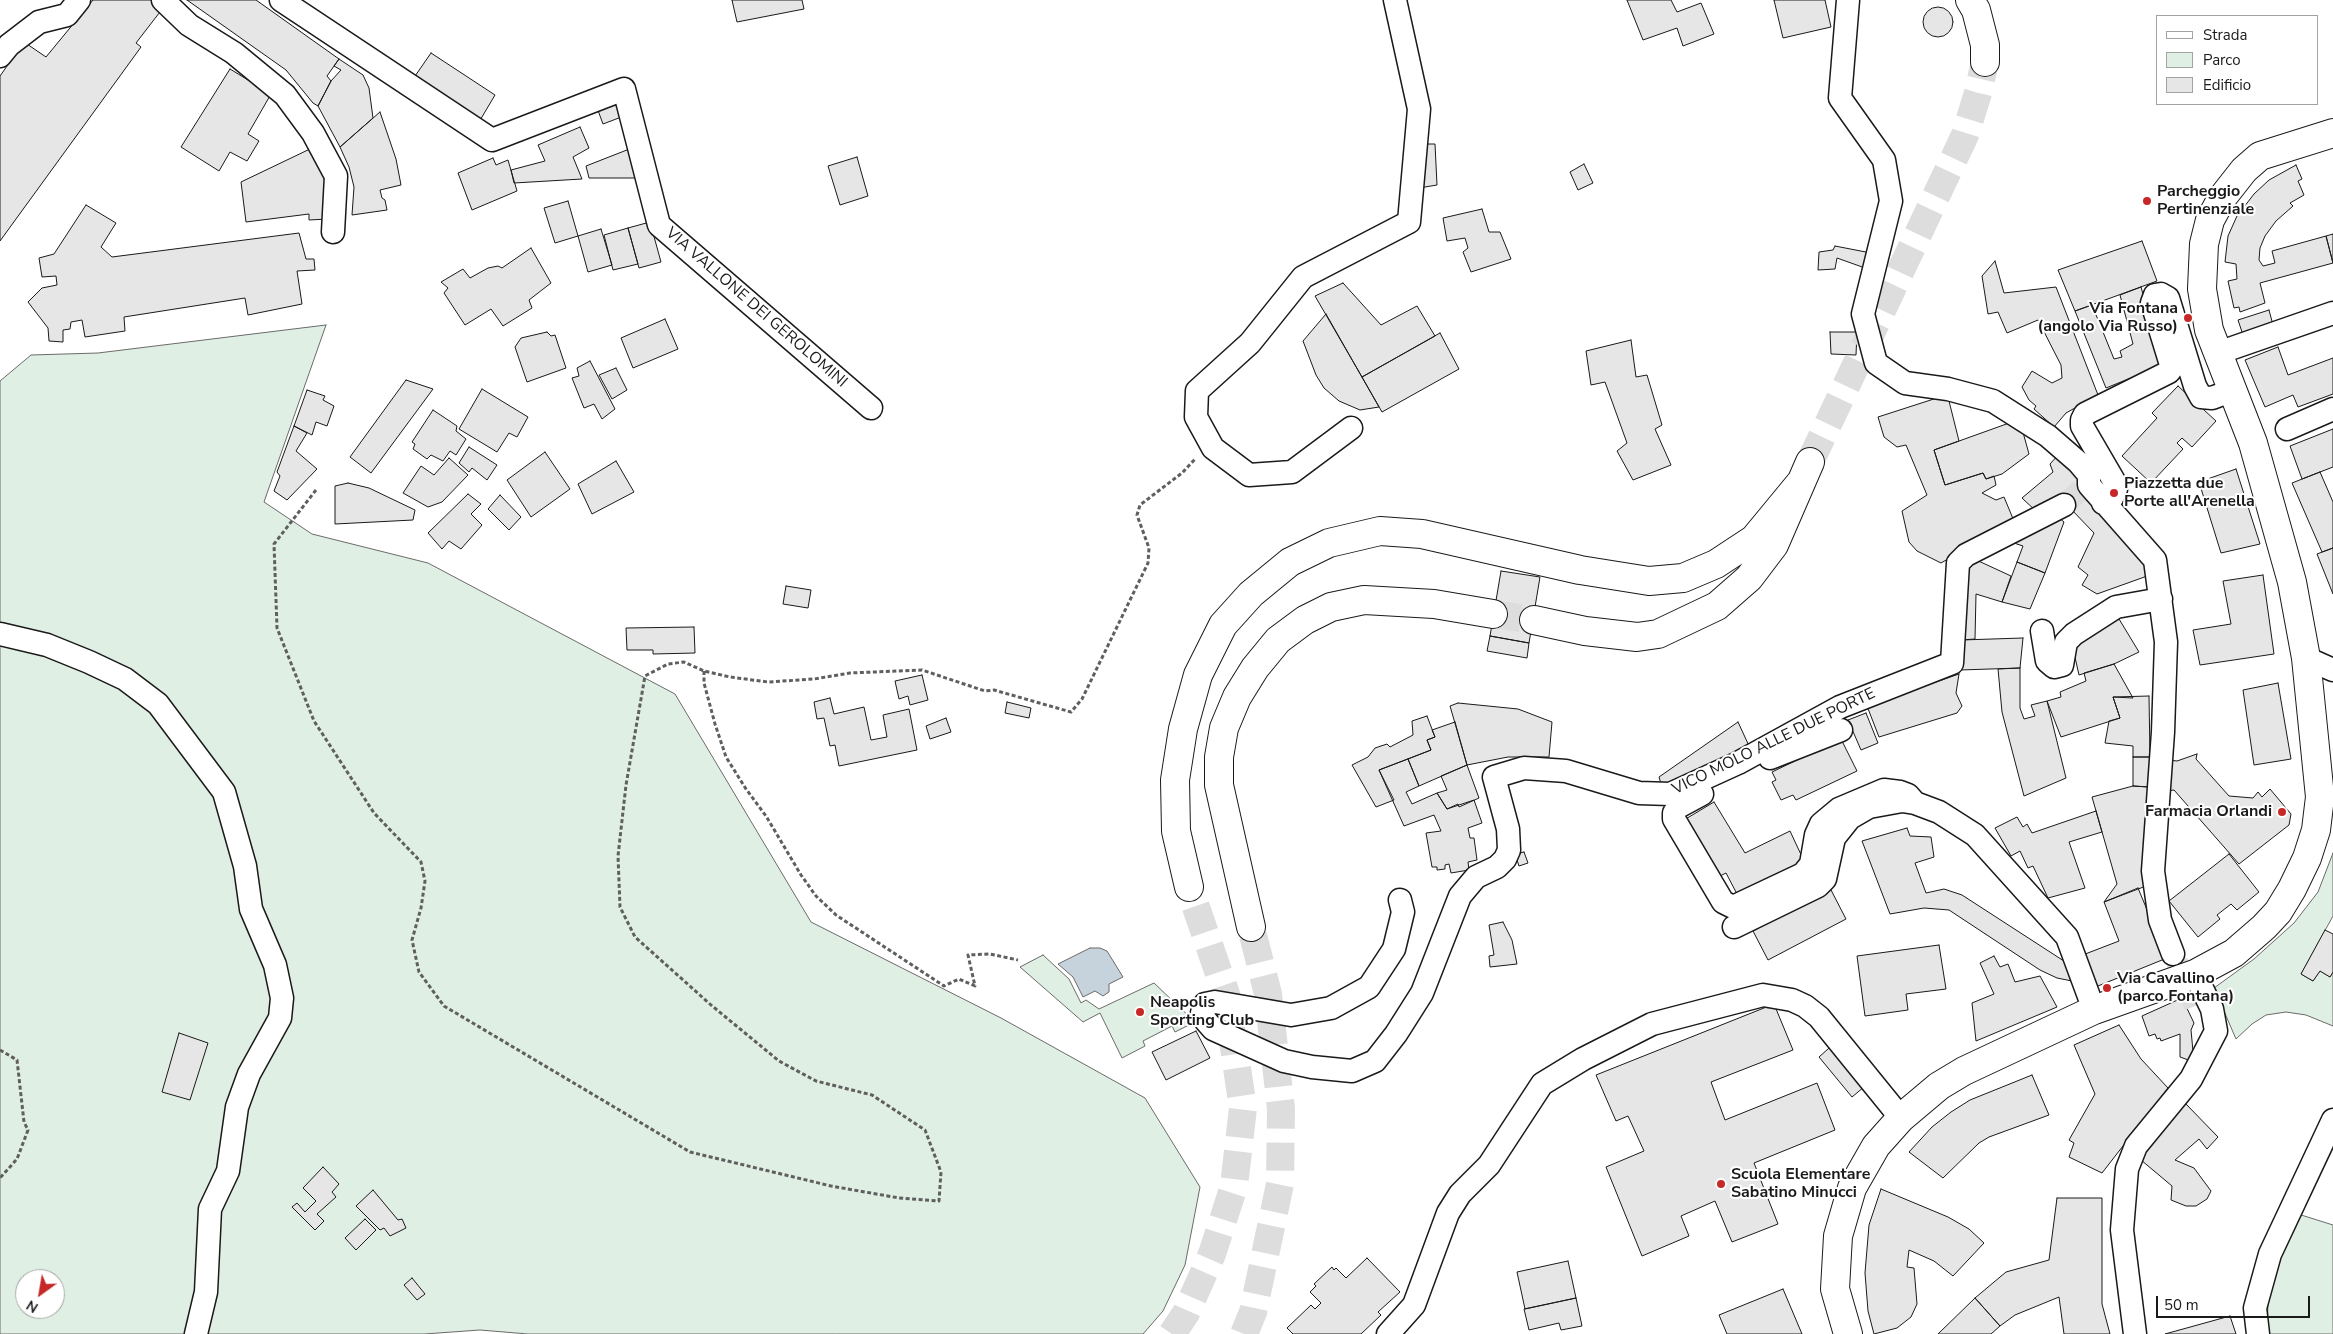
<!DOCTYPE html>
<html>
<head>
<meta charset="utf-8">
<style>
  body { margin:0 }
  #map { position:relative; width:2333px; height:1334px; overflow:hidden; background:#fff; font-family:"Nunito Sans",sans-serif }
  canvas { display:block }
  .legend { position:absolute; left:2156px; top:15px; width:162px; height:90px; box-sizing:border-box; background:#fff; border:1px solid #a3a3a3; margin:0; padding:6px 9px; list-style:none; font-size:15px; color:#1a1a1a }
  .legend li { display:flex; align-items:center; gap:10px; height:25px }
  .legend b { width:25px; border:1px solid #a3a3a3 }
  .north { position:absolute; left:15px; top:1269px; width:50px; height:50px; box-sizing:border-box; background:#fff; border:1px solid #a3a3a3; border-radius:50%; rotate:212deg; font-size:14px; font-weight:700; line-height:20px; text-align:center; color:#1a1a1a }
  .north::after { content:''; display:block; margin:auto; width:18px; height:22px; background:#c62828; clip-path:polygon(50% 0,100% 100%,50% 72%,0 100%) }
  .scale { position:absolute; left:2156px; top:1296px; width:154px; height:22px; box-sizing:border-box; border:2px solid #1a1a1a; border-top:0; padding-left:6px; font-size:15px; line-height:18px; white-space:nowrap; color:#1a1a1a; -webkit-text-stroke:4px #fff; paint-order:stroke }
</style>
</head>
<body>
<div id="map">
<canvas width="2333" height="1334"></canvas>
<ul class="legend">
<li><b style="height:6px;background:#fff"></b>Strada</li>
<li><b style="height:14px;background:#e0efe3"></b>Parco</li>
<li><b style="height:14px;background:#e6e6e6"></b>Edificio</li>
</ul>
<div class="north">N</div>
<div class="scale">50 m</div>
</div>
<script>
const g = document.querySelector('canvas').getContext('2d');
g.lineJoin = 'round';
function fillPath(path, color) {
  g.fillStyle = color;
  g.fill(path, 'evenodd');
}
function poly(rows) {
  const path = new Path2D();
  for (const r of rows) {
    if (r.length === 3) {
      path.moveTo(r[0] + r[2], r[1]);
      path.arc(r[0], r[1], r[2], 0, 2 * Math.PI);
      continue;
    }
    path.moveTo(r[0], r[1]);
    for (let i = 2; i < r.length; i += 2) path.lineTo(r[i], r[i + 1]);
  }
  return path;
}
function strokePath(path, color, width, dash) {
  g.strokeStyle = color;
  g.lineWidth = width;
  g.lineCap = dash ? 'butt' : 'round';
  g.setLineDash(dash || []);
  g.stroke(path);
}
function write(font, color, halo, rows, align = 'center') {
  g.font = font + ' "Nunito Sans",sans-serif';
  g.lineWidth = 4;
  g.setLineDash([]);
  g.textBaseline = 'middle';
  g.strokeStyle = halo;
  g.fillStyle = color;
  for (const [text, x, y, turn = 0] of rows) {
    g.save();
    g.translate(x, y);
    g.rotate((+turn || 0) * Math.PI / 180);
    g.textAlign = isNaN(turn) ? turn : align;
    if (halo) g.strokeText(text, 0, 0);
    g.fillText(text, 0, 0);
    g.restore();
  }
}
const green = poly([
  [326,325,264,502,312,534,428,563,675,694,811,922,1001,1018,1145,1098,1200,1187,1185,1265,1163,1311,1143,1334,528,1334,480,1330,424,1334,0,1334,0,381,31,355,98,353,326,325],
  [25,1279,55,1279,55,1309,25,1309,25,1279],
  [2333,853,2333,916,2301,974,2313,981,2320,971,2330,977,2333,972,2333,1026,2306,1015,2286,1012,2266,1015,2252,1024,2236,1039,2214,988,2254,959,2294,923,2318,892,2333,853],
  [1043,955,1069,979,1081,1003,1086,1000,1099,1009,1154,983,1195,1022,1175,1032,1172,1026,1143,1041,1145,1046,1122,1058,1100,1013,1083,1022,1020,967,1043,955],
  [2298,1214,2333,1225,2333,1334,2267,1334,2268,1303,2276,1266,2298,1214]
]);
const water = poly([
  [1090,948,1100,948,1107,951,1123,977,1109,984,1109,992,1103,996,1095,991,1083,997,1073,977,1058,964,1090,948]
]);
const building = poly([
  [93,0,157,0,163,8,136,43,141,47,0,241,0,76,24,42,46,57,93,0],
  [187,0,256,0,339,59,327,76,331,81,318,106,313,103,286,70,187,0],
  [732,0,802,0,804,9,737,22,732,0],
  [1627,0,1671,0,1677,12,1701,3,1714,34,1683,46,1677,28,1643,40,1627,0],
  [1774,0,1825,0,1831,27,1783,38,1774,0],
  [1938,22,15],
  [431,53,495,95,479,122,413,79,431,53],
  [339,59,363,75,369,88,373,118,340,147,318,106,331,81,341,70,334,66,339,59],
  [230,69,271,94,248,134,259,141,247,161,230,152,219,171,181,147,230,69],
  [618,102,624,116,603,124,596,105,618,102],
  [380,112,396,159,401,185,380,190,382,198,385,200,387,210,352,215,354,187,349,167,340,147,380,112],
  [580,127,589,148,573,157,582,179,514,183,511,170,545,161,538,145,580,127],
  [1419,144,1435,144,1437,185,1419,188,1419,144],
  [312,148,324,174,327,219,309,220,309,214,246,222,241,182,312,148],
  [632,148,638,178,589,178,586,166,632,148],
  [857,157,868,196,840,205,828,166,857,157],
  [493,158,496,165,508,160,517,191,472,210,458,173,493,158],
  [1584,164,1593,183,1578,190,1570,172,1584,164],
  [2296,165,2302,179,2298,181,2304,195,2290,203,2293,206,2276,221,2265,236,2260,248,2259,260,2263,266,2275,263,2272,251,2326,236,2333,263,2260,283,2265,303,2240,312,2239,307,2234,308,2228,281,2237,279,2236,264,2225,262,2228,236,2237,216,2254,194,2269,180,2296,165],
  [568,201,578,236,555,243,544,208,568,201],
  [86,205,116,223,101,247,112,257,299,233,306,259,314,259,315,270,297,271,302,304,248,315,245,298,124,317,125,331,85,337,82,320,71,322,70,329,63,330,63,342,49,341,48,328,28,302,42,288,57,285,56,276,42,277,39,258,54,254,86,205],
  [1482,209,1489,232,1500,232,1511,259,1471,272,1463,252,1468,248,1465,238,1447,241,1443,218,1482,209],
  [650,222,661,262,639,268,628,228,650,222],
  [628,228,638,264,613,270,604,235,628,228],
  [601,229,612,265,588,272,578,236,601,229],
  [2333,234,2333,263,2326,236,2333,234],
  [2142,241,2157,281,2075,311,2058,270,2142,241],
  [1835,246,1871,253,1865,268,1837,258,1835,269,1818,270,1819,252,1833,250,1835,246],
  [531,248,551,283,529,300,532,308,503,326,491,309,465,325,444,293,448,288,441,282,463,269,470,278,488,268,498,266,502,268,531,248],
  [1995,261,2004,293,2056,287,2098,395,2066,413,2054,427,2034,409,2036,406,2029,400,2022,387,2032,371,2052,383,2062,378,2061,365,2038,320,2007,333,1998,312,1988,314,1982,276,1995,261],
  [1343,283,1381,325,1417,306,1435,336,1362,377,1315,296,1343,283],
  [2141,287,2163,365,2106,388,2075,311,2092,305,2114,359,2122,357,2120,351,2133,344,2120,295,2141,287],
  [2269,310,2273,325,2243,335,2238,320,2269,310],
  [1326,314,1379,407,1360,410,1339,401,1324,388,1316,375,1303,341,1326,314],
  [665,319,678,349,633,368,621,338,665,319],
  [547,332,551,336,555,335,566,368,527,382,515,347,521,338,547,332],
  [1830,332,1857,332,1856,355,1831,354,1830,332],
  [1440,333,1459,369,1382,412,1362,377,1440,333],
  [1631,340,1636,377,1647,375,1662,425,1655,429,1671,465,1633,480,1617,451,1627,443,1605,382,1591,385,1586,351,1631,340],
  [2278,347,2288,375,2333,358,2333,394,2298,407,2293,395,2265,407,2245,360,2278,347],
  [590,361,615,409,602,419,594,404,584,408,572,378,579,376,577,368,590,361],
  [616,368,627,390,612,399,599,375,616,368],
  [406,380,433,389,371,473,350,457,406,380],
  [2178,386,2216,421,2192,447,2182,438,2177,443,2183,449,2151,483,2122,456,2157,418,2152,413,2178,386],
  [482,389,528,417,517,437,509,433,497,452,459,429,482,389],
  [307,390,325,396,323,400,334,406,327,426,316,422,312,435,294,426,307,390],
  [1940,397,1949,401,1959,441,1934,450,1945,485,1983,473,1986,479,1994,476,1996,485,1982,493,1996,500,2004,497,2014,521,1941,563,1917,551,1909,542,1902,511,1927,495,1906,445,1897,447,1884,437,1878,417,1940,397],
  [433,410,457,426,456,431,466,439,456,455,450,451,443,461,431,455,427,459,413,449,415,444,412,442,433,410],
  [2012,422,2021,425,2029,454,2002,474,1986,479,1983,473,1945,485,1934,450,2012,422],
  [294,426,307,433,296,451,317,469,287,500,274,491,280,476,277,472,294,426],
  [2333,429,2333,467,2302,479,2290,446,2333,429],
  [469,447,497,465,487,480,472,468,469,472,459,463,469,447],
  [545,452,570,489,531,517,507,480,545,452],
  [2059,454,2080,471,2078,487,2037,512,2022,498,2053,472,2050,464,2059,454],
  [449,458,468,475,442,502,428,507,403,493,421,466,434,475,449,458],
  [616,461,634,492,592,514,578,484,616,461],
  [2236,469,2260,544,2221,553,2199,482,2236,469],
  [2320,472,2333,502,2333,548,2322,552,2292,483,2320,472],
  [348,483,369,488,415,510,413,520,335,524,335,486,348,483],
  [468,494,481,504,471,514,482,525,461,549,449,541,442,549,428,533,468,494],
  [500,495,521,517,509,530,488,509,500,495],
  [2083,497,2146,557,2150,575,2097,594,2082,585,2088,575,2078,567,2094,533,2070,508,2083,497],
  [2057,516,2064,522,2045,573,2017,562,2023,546,2008,541,2057,516],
  [2333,548,2333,594,2317,554,2333,548],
  [1972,558,2011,576,2002,602,1976,594,1975,639,1961,640,1967,564,1972,558],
  [2017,562,2045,573,2030,609,2002,602,2017,562],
  [1501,571,1540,577,1529,643,1490,636,1501,571],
  [2263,575,2274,654,2200,665,2193,630,2231,624,2223,581,2263,575],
  [786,586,811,590,808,608,783,604,786,586],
  [2116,614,2139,652,2114,664,2079,675,2072,644,2116,614],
  [694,627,695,653,653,654,653,650,627,650,626,628,694,627],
  [1490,636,1529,643,1527,658,1487,651,1490,636],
  [2023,638,2020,668,1960,670,1961,640,2023,638],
  [2114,664,2133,698,2113,697,2120,718,2061,737,2047,701,2061,697,2060,692,2086,681,2084,673,2114,664],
  [2020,668,2020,708,2024,719,2035,716,2031,705,2047,701,2066,778,2024,796,2002,712,1998,669,2020,668],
  [1959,674,1956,693,1962,706,1957,713,1879,737,1867,706,1959,674],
  [922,675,928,700,910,705,908,696,899,699,895,681,922,675],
  [2278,683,2291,759,2254,765,2243,690,2278,683],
  [2149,696,2150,757,2133,757,2133,746,2105,743,2109,721,2120,718,2113,697,2149,696],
  [830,698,834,714,864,707,871,740,887,737,883,715,909,709,917,750,839,766,835,745,830,746,824,718,817,719,814,702,830,698],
  [1007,702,1031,708,1029,718,1005,713,1007,702],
  [1458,703,1518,709,1552,722,1549,757,1508,757,1467,765,1450,706,1458,703],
  [1866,713,1878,743,1861,750,1848,720,1866,713],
  [1427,716,1435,737,1427,740,1431,750,1379,770,1394,800,1376,807,1352,765,1368,757,1375,748,1387,744,1390,747,1413,735,1412,721,1427,716],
  [946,718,951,732,930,739,926,726,946,718],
  [1455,722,1467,765,1419,786,1408,759,1431,750,1427,740,1435,737,1432,730,1455,722],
  [1738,722,1750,748,1662,787,1659,777,1738,722],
  [1841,739,1857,771,1796,800,1793,795,1781,800,1772,782,1776,780,1772,772,1841,739],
  [2197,754,2196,759,2229,796,2253,798,2258,792,2262,797,2270,789,2291,814,2289,825,2239,864,2174,790,2167,791,2169,760,2177,761,2197,754],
  [2133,757,2150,757,2149,787,2133,786,2133,757],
  [1408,759,1419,786,1406,792,1412,804,1437,793,1447,809,1474,800,1482,823,1468,828,1470,838,1474,838,1477,860,1468,862,1469,870,1451,873,1449,864,1445,865,1445,869,1437,870,1437,867,1432,867,1426,833,1441,831,1434,815,1404,826,1379,770,1408,759],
  [1467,765,1479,798,1459,807,1458,804,1447,809,1437,793,1447,790,1441,776,1467,765],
  [2133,786,2149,787,2146,886,2104,902,2117,884,2092,797,2133,786],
  [1714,802,1745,853,1790,831,1804,861,1737,894,1726,873,1718,877,1684,820,1714,802],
  [2096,811,2102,832,2069,842,2085,888,2048,898,2033,866,2028,868,2020,851,2011,856,1995,828,2017,817,2023,827,2027,824,2032,833,2096,811],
  [1907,828,1910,836,1931,837,1934,857,1915,863,1926,893,1944,889,1962,895,2067,963,2072,981,2057,978,2040,970,1949,910,1924,908,1890,914,1862,841,1907,828],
  [1524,852,1528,863,1519,866,1515,854,1524,852],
  [2229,854,2259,892,2237,910,2231,904,2217,915,2220,919,2198,937,2169,901,2229,854],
  [2138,888,2167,958,2093,988,2080,956,2119,941,2104,902,2138,888],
  [1831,890,1846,919,1768,960,1753,931,1831,890],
  [1503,922,1512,940,1517,964,1490,967,1489,956,1494,955,1489,925,1503,922],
  [2325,930,2333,934,2333,972,2330,977,2320,971,2313,981,2301,974,2325,930],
  [1939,945,1946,989,1906,994,1908,1010,1865,1016,1857,956,1939,945],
  [1994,956,2000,967,2008,964,2015,982,2040,976,2057,1007,1976,1041,1972,1003,1994,994,1980,963,1994,956],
  [2182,998,2194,1023,2191,1030,2194,1062,2180,1057,2180,1034,2161,1041,2160,1038,2157,1039,2155,1034,2149,1036,2142,1016,2182,998],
  [1774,1004,1793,1050,1711,1082,1725,1120,1817,1083,1835,1130,1754,1163,1778,1224,1732,1242,1715,1201,1681,1216,1689,1236,1642,1256,1606,1167,1644,1151,1628,1116,1616,1121,1596,1075,1774,1004],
  [2119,1025,2141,1059,2168,1088,2102,1173,2069,1157,2074,1143,2069,1140,2095,1094,2074,1045,2119,1025],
  [1196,1031,1210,1058,1166,1080,1152,1052,1196,1031],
  [179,1033,208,1043,190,1100,162,1092,179,1033],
  [1837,1041,1870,1082,1852,1097,1819,1057,1837,1041],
  [2032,1075,2049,1115,1989,1137,1979,1143,1943,1178,1909,1152,1932,1127,1951,1112,1970,1100,2032,1075],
  [2185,1103,2218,1137,2207,1149,2199,1139,2175,1160,2194,1168,2211,1191,2207,1199,2196,1206,2186,1206,2171,1200,2172,1186,2141,1160,2151,1137,2185,1103],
  [323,1167,339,1184,332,1192,336,1197,317,1214,324,1221,315,1230,292,1207,297,1203,305,1212,316,1201,303,1188,323,1167],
  [1881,1189,1948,1217,1969,1229,1984,1243,1953,1276,1934,1261,1909,1250,1907,1267,1914,1268,1917,1304,1911,1317,1897,1328,1874,1334,1868,1311,1865,1273,1869,1225,1881,1189],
  [373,1190,398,1220,402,1219,406,1228,390,1236,384,1228,380,1230,356,1206,373,1190],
  [2057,1198,2102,1198,2102,1304,2110,1334,2064,1334,2059,1297,2015,1315,2000,1326,1975,1298,2006,1272,2049,1260,2057,1198],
  [365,1219,376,1230,356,1250,345,1238,365,1219],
  [1367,1258,1400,1292,1378,1312,1381,1315,1361,1334,1293,1334,1287,1328,1311,1305,1315,1309,1321,1303,1310,1292,1316,1286,1314,1284,1332,1267,1334,1270,1336,1268,1346,1278,1367,1258],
  [1568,1261,1576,1298,1525,1309,1517,1272,1568,1261],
  [412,1278,425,1294,417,1300,404,1285,412,1278],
  [1783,1289,1802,1334,1727,1334,1719,1315,1783,1289],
  [1576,1298,1582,1326,1561,1330,1559,1323,1529,1330,1524,1309,1576,1298],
  [1975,1298,2000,1326,1991,1334,1938,1334,1975,1298],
  [2230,1316,2236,1334,2165,1334,2230,1316]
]);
const minorTunnel = poly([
  [2064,505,2082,489],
  [2177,962,2195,1006]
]);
const highwayTunnel = poly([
  [1810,462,1965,135,1978,93,1985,62],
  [1493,614,1534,620],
  [1172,1334,1186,1313,1212,1254,1234,1186,1243,1108,1226,994,1189,887],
  [1244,1334,1253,1312,1280,1184,1281,1109,1268,994,1251,927]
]);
const path = poly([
  [316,490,274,544,277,628,314,721,374,813,421,862,425,881,421,908,412,940,419,972,444,1006,690,1152,831,1186,899,1198,939,1201,941,1172,925,1130,872,1095,816,1081,779,1061,711,1005,635,937,620,907,618,856,626,785,645,676,668,664,684,662,704,671,730,677,768,682,814,679,850,673,922,670,985,691,994,690,1071,712,1082,699,1148,563,1149,548,1137,515,1140,505,1182,473,1196,458],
  [704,671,704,683,715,724,726,757,746,789,766,816,801,875,816,896,836,915,944,986,959,979,975,986,968,955,990,954,1018,960],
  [0,1050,17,1060,24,1122,28,1130,17,1159,0,1178]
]);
const minor = poly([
  [163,0,189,25,234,53,285,95,313,133,336,176,333,232],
  [281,0,492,140,624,89,659,225,871,408],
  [1848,0,1840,98,1884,160,1891,201,1863,314,1876,363,1905,383,1948,389,1993,401,2048,436,2078,462,2089,475,2089,485,2155,560,2166,642,2163,732,2153,871,2160,920,2173,954],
  [0,56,9,45,39,22,67,15,79,0],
  [2218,353,2333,313],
  [1351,428,1292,472,1249,475,1213,448,1196,417,1197,391,1250,343,1303,277,1409,222,1419,109,1395,0],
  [2287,429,2333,409],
  [2103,503,2112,498,2116,489,2114,481,2082,426,2082,420,2085,414,2169,372,2172,368,2152,303,2155,295,2161,294,2168,298,2195,386,2201,397,2212,398,2233,390],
  [2042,631,2047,661,2054,667,2062,665,2066,642,2074,634,2116,607,2161,599],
  [0,634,47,645,89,662,125,679,158,704,224,792,245,866,251,909,275,965,282,998,280,1018,249,1074,237,1107,228,1171,210,1209,206,1292,196,1334],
  [2306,658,2333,670],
  [1770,758,1841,730],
  [1702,794,1678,807,1674,813,1674,819,1723,902,1733,907,1803,874,1811,864,1816,835,1821,824,1839,809,1884,790,1900,792,1908,795,1915,803],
  [1400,900,1403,912,1394,949,1369,987,1331,1008,1291,1015,1215,1002,1205,1004,1202,1013,1206,1021,1213,1029,1284,1061,1312,1067,1352,1071,1375,1061,1396,1034,1422,993,1460,896,1476,877,1497,867,1505,859,1509,850,1508,829,1494,777,1524,768,1566,771,1639,793,1670,794,1738,763,1840,707,1952,663,1958,563,1966,555,2064,505],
  [1734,927,1818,886,1825,879,1834,838,1850,818,1869,807,1902,801,1915,803,1939,812,1975,835,2067,937,2094,1010],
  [1388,1334,1414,1305,1448,1213,1460,1194,1489,1165,1542,1084,1583,1059,1652,1024,1763,995,1792,1000,1805,1006,1819,1017,1901,1118],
  [2135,1334,2122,1230,2127,1169,2136,1146,2191,1079,2216,1031,2212,1009,2195,974],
  [2258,1334,2255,1308,2270,1254,2333,1120]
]);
const major = poly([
  [1848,1334,1835,1289,1838,1236,1852,1188,1876,1146,1901,1118,1939,1086,1964,1071,2094,1010,2195,974,2234,953,2264,927,2278,912,2292,889,2307,858,2316,830,2320,797,2306,658,2292,582,2253,443,2209,330,2202,289,2204,244,2210,220,2222,198,2244,170,2260,156,2333,133]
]);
const highway = poly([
  [1970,0,1976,10,1985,45,1985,62],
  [1534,620,1585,631,1637,637,1658,634,1717,606,1749,578,1774,545,1810,462],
  [1189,887,1176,831,1175,780,1183,729,1198,675,1223,625,1251,594,1290,562,1329,543,1380,531,1422,534,1580,570,1649,581,1683,578,1716,564,1754,539,1801,482],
  [1251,927,1219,785,1219,757,1224,728,1237,697,1255,668,1278,640,1305,620,1331,607,1364,600,1434,604,1493,614]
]);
const markers = [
  [2147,201,5,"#c62828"],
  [2188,318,5,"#c62828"],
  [2114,493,5,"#c62828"],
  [2282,812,5,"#c62828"],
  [2107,988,5,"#c62828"],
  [1140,1012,5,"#c62828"],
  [1721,1184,5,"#c62828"]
];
const poiNames = [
  ["Parcheggio",2157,192],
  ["Pertinenziale",2157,210],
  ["Via Fontana",2178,309,"right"],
  ["(angolo Via Russo)",2178,327,"right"],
  ["Piazzetta due",2124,484],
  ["Porte all'Arenella",2124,502],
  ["Farmacia Orlandi",2272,812,"right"],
  ["Via Cavallino",2117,979],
  ["(parco Fontana)",2117,997],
  ["Neapolis",1150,1003],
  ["Sporting Club",1150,1021],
  ["Scuola Elementare",1731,1175],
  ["Sabatino Minucci",1731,1193]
];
const streetNames = [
  ["VIA VALLONE DEI GEROLOMINI",756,308,41],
  ["VICO MOLO ALLE DUE PORTE",1774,742,-26]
];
fillPath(green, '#e0efe3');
strokePath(green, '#6a6a6a', 1);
fillPath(water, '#c6d2dc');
strokePath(water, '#6a6a6a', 1);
fillPath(building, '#e6e6e6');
strokePath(building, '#1a1a1a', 1);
strokePath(minorTunnel, '#ddd', 22, [22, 11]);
strokePath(highwayTunnel, '#ddd', 28, [28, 14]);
strokePath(minor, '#1a1a1a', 25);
strokePath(major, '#1a1a1a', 30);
strokePath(highway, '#1a1a1a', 30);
strokePath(path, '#5f5f5f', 3, [4, 2.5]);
strokePath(minor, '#fff', 22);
strokePath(major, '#fff', 28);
strokePath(highway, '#fff', 28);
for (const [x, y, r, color] of markers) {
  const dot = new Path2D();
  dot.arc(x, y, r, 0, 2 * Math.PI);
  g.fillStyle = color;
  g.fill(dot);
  strokePath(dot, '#fff', 2);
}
write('bold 16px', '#1a1a1a', '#fff', poiNames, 'left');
write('16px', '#1a1a1a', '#fff', streetNames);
</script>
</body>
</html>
